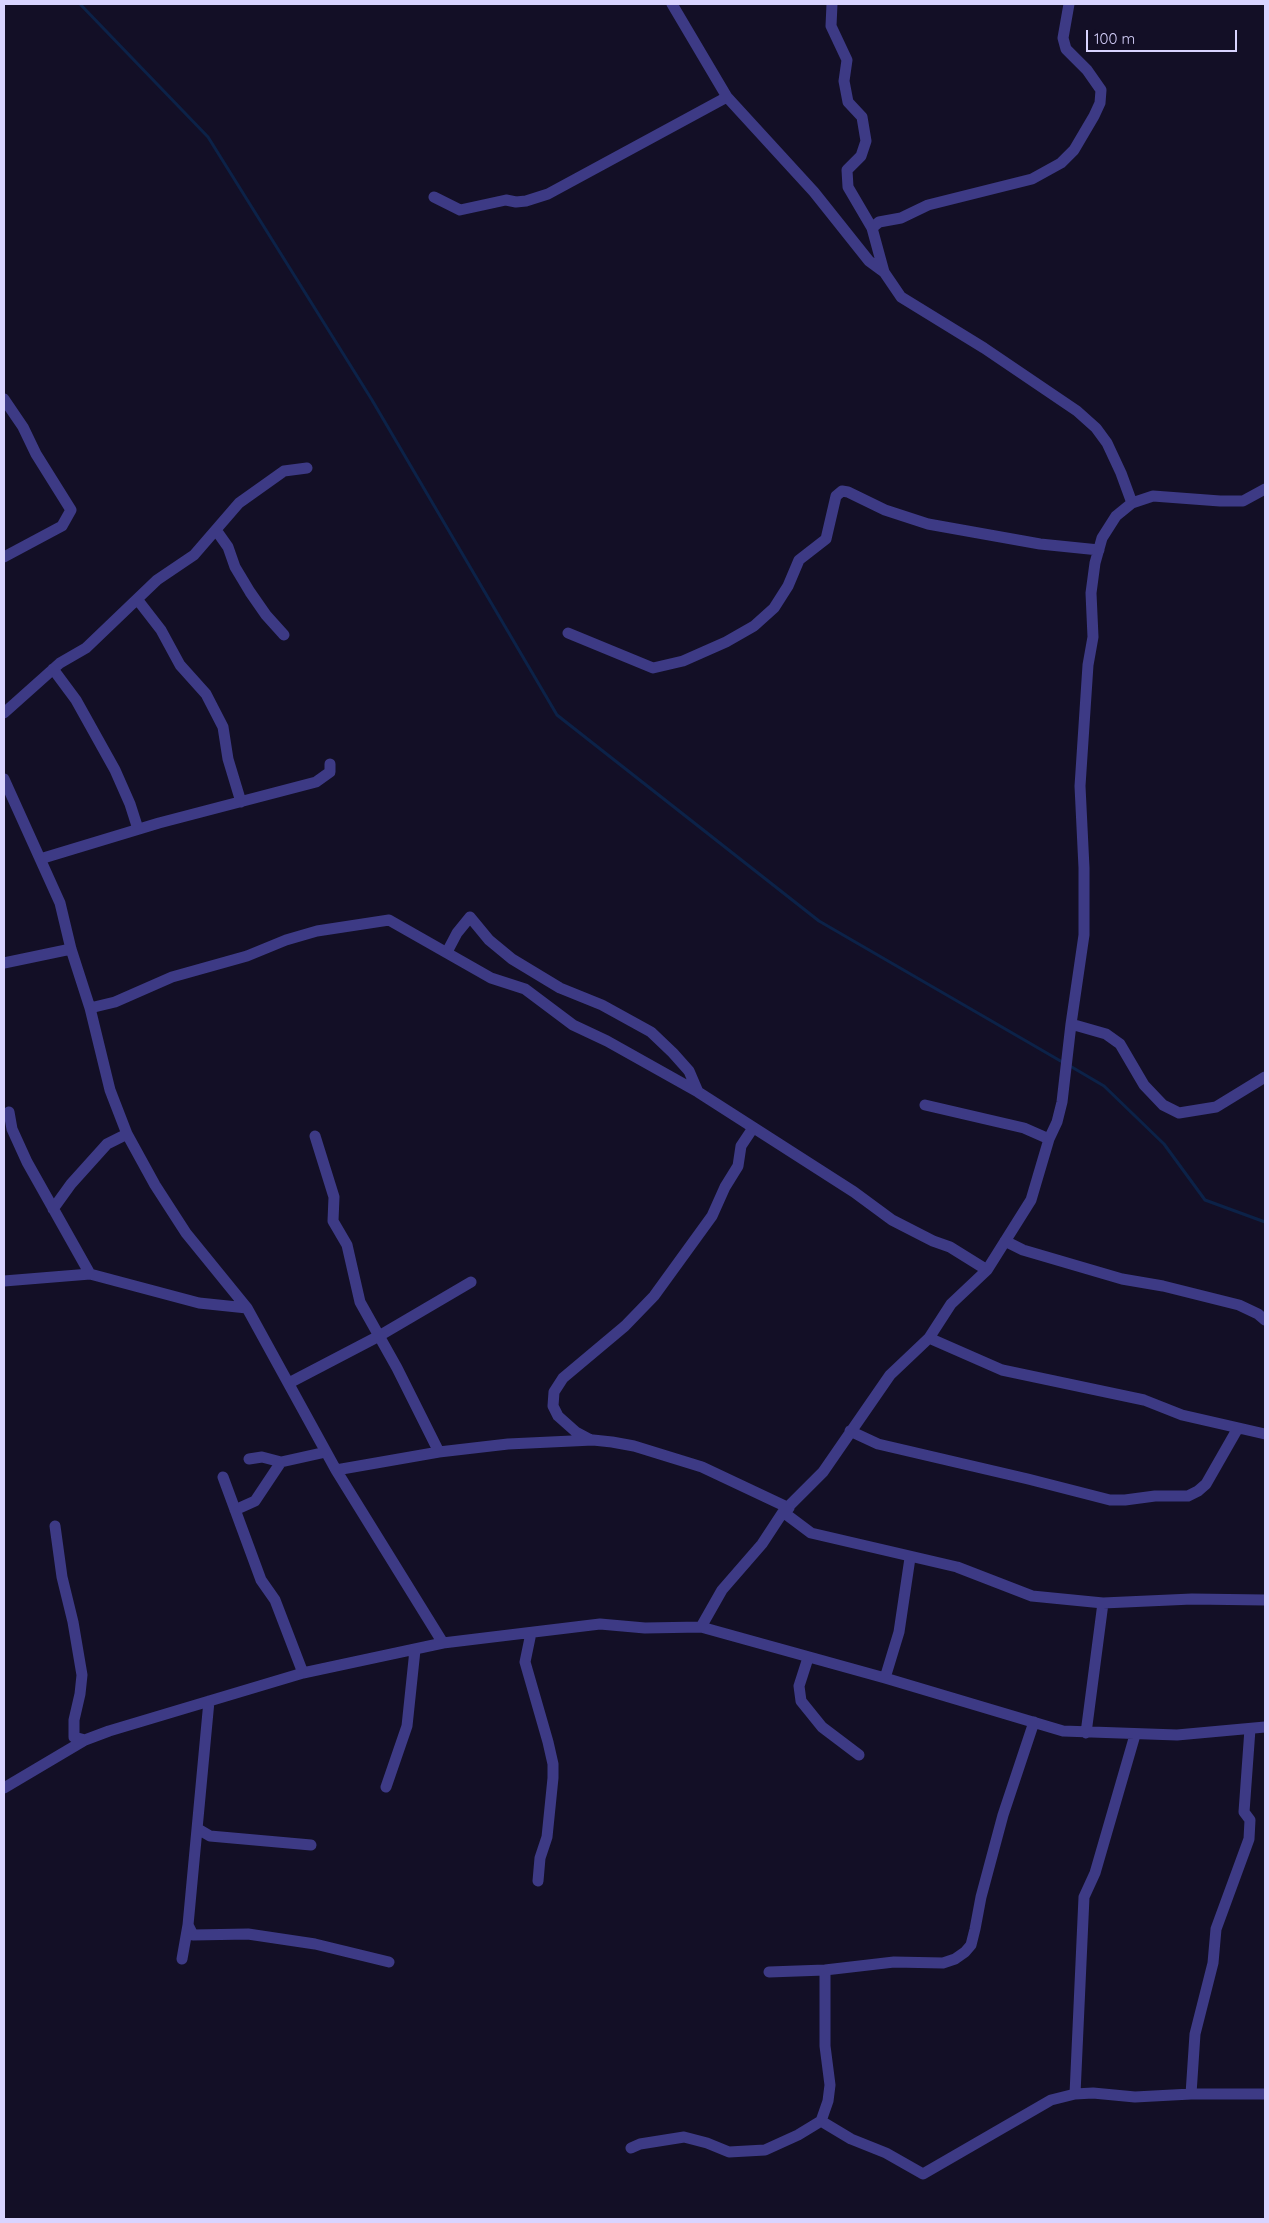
<!DOCTYPE html>
<html>
<head>
<meta charset="utf-8">
<style>
  body { margin:0 }
  #map { position:relative; width:1269px; height:2223px; overflow:hidden; background:#130f26; font-family:Quicksand,sans-serif }
  canvas { display:block }
  .frame { position:absolute; inset:0; border:5px solid #d9d4ff; pointer-events:none }
  .scale { position:absolute; left:1086px; top:30px; width:151px; height:22px; box-sizing:border-box; border:2px solid #d9d4ff; border-top:0; padding-left:6px; font-size:15px; line-height:18px; white-space:nowrap; color:#d9d4ff; -webkit-text-stroke:4px #130f26; paint-order:stroke }
</style>
</head>
<body>
<div id="map">
<canvas width="1269" height="2223"></canvas>
<div class="frame"></div>
<div class="scale">100 m</div>
</div>
<script>
const g = document.querySelector('canvas').getContext('2d');
g.lineJoin = 'round';
function poly(rows) {
  const path = new Path2D();
  for (const r of rows) {
    path.moveTo(r[0], r[1]);
    for (let i = 2; i < r.length; i += 2) path.lineTo(r[i], r[i + 1]);
  }
  return path;
}
function strokePath(path, color, width, dash) {
  g.strokeStyle = color;
  g.lineWidth = width;
  g.lineCap = dash ? 'butt' : 'round';
  g.setLineDash(dash || []);
  g.stroke(path);
}
const stream = poly([
  [80,4,208,137,372,400,557,715,819,921,1064,1063],
  [1070,1066,1104,1086,1164,1144,1205,1200,1265,1222]
]);
const street = poly([
  [672,4,727,97,814,192,869,261,884,272,901,297,984,348,1077,411,1096,428,1107,443,1121,473,1132,503],
  [832,4,831,26,847,60,844,81,848,102,862,117,866,141,861,156,847,170,848,187,872,228],
  [434,197,460,210,506,200,516,202,526,201,548,194,727,97],
  [884,272,872,228,879,222,901,218,928,205,1032,179,1061,163,1074,150,1094,116,1100,103,1101,90,1087,70,1066,49,1063,38,1069,4],
  [4,399,23,427,36,454,71,510,62,526,4,557],
  [216,530,228,547,235,567,250,592,266,615,284,635],
  [137,599,161,630,180,665,206,694,223,727,228,759,241,802],
  [568,633,653,668,683,661,726,642,754,626,774,608,788,586,799,560,826,539,836,496,842,491,848,492,885,510,928,524,1040,544,1099,550],
  [53,669,76,700,115,770,130,804,138,829],
  [4,713,60,663,86,648,157,580,194,555,239,503,284,471,307,468],
  [4,779,60,903,71,949,90,1008,110,1090,127,1134,155,1185,186,1233,247,1308,336,1470,443,1643],
  [40,859,159,823,316,782,330,772,330,764],
  [447,952,457,933,470,917,489,940,512,959,560,988,602,1005,651,1032,673,1053,689,1071,698,1092],
  [4,963,71,949],
  [90,1008,115,1002,172,977,247,956,286,940,317,931,389,920,491,978,525,989,573,1025,607,1041,698,1092,854,1192,892,1220,933,1241,950,1247,987,1270],
  [1071,1024,1106,1034,1120,1044,1144,1085,1163,1105,1179,1113,1216,1107,1265,1077],
  [925,1105,1024,1128,1049,1139],
  [9,1112,12,1129,27,1162,90,1274],
  [315,1136,334,1197,333,1221,347,1245,360,1302,397,1368,439,1452],
  [53,1209,71,1184,107,1144,127,1134],
  [1005,1241,1023,1250,1122,1279,1163,1286,1239,1305,1258,1314,1265,1320],
  [4,1281,90,1274,199,1303,247,1308],
  [929,1338,1002,1370,1144,1400,1182,1415,1265,1434],
  [289,1383,379,1336,471,1282],
  [850,1431,878,1444,1028,1479,1110,1500,1125,1500,1155,1496,1188,1496,1198,1491,1206,1484,1238,1428],
  [591,1440,576,1432,558,1416,553,1406,554,1392,563,1378,625,1326,654,1296,712,1216,725,1187,738,1166,741,1146,753,1128],
  [249,1459,262,1457,281,1462],
  [336,1470,439,1452,508,1444,593,1440,612,1442,634,1446,702,1467,789,1508],
  [223,1477,261,1580,275,1600,303,1673],
  [235,1510,255,1501,281,1462,326,1452],
  [783,1512,811,1533,957,1567,1032,1596,1103,1603,1192,1599,1265,1600],
  [55,1526,62,1577,73,1622,82,1675,80,1694,74,1720,74,1737,85,1740],
  [701,1627,722,1590,762,1544,783,1512,823,1472,890,1375,929,1338,951,1304,987,1270,1031,1200,1049,1139,1057,1122,1062,1102,1071,1024,1084,935,1084,868,1080,786,1088,665,1093,637,1091,593,1095,563,1102,538,1116,516,1132,503,1153,496,1220,501,1243,501,1265,489],
  [531,1633,525,1662,548,1742,553,1764,553,1778,547,1837,540,1858,538,1881],
  [808,1658,799,1686,801,1701,822,1727,859,1755],
  [885,1678,899,1632,910,1558],
  [1086,1733,1103,1603],
  [386,1787,407,1726,415,1650],
  [4,1788,85,1740,109,1731,303,1673,443,1643,600,1624,645,1628,701,1627,885,1678,1063,1731,1177,1735,1265,1727],
  [198,1829,210,1836,311,1845],
  [188,1925,193,1935,248,1934,315,1944,389,1962],
  [182,1959,188,1925,209,1701],
  [825,1970,825,2046,830,2085,828,2101,821,2121,851,2139,886,2153,923,2174,1051,2100,1075,2094,1093,2093,1135,2097,1191,2094,1265,2094],
  [769,1972,825,1970,894,1962,943,1963,955,1959,965,1952,971,1945,975,1929,981,1897,1003,1815,1034,1722],
  [1075,2094,1084,1897,1095,1873,1135,1735],
  [1191,2094,1195,2034,1213,1963,1216,1929,1249,1839,1250,1820,1244,1812,1250,1729],
  [631,2148,640,2144,684,2137,707,2143,729,2152,765,2150,798,2135,821,2121]
]);
strokePath(stream, '#0c2248', 3);
strokePath(street, '#3d3a85', 11);
</script>
</body>
</html>
